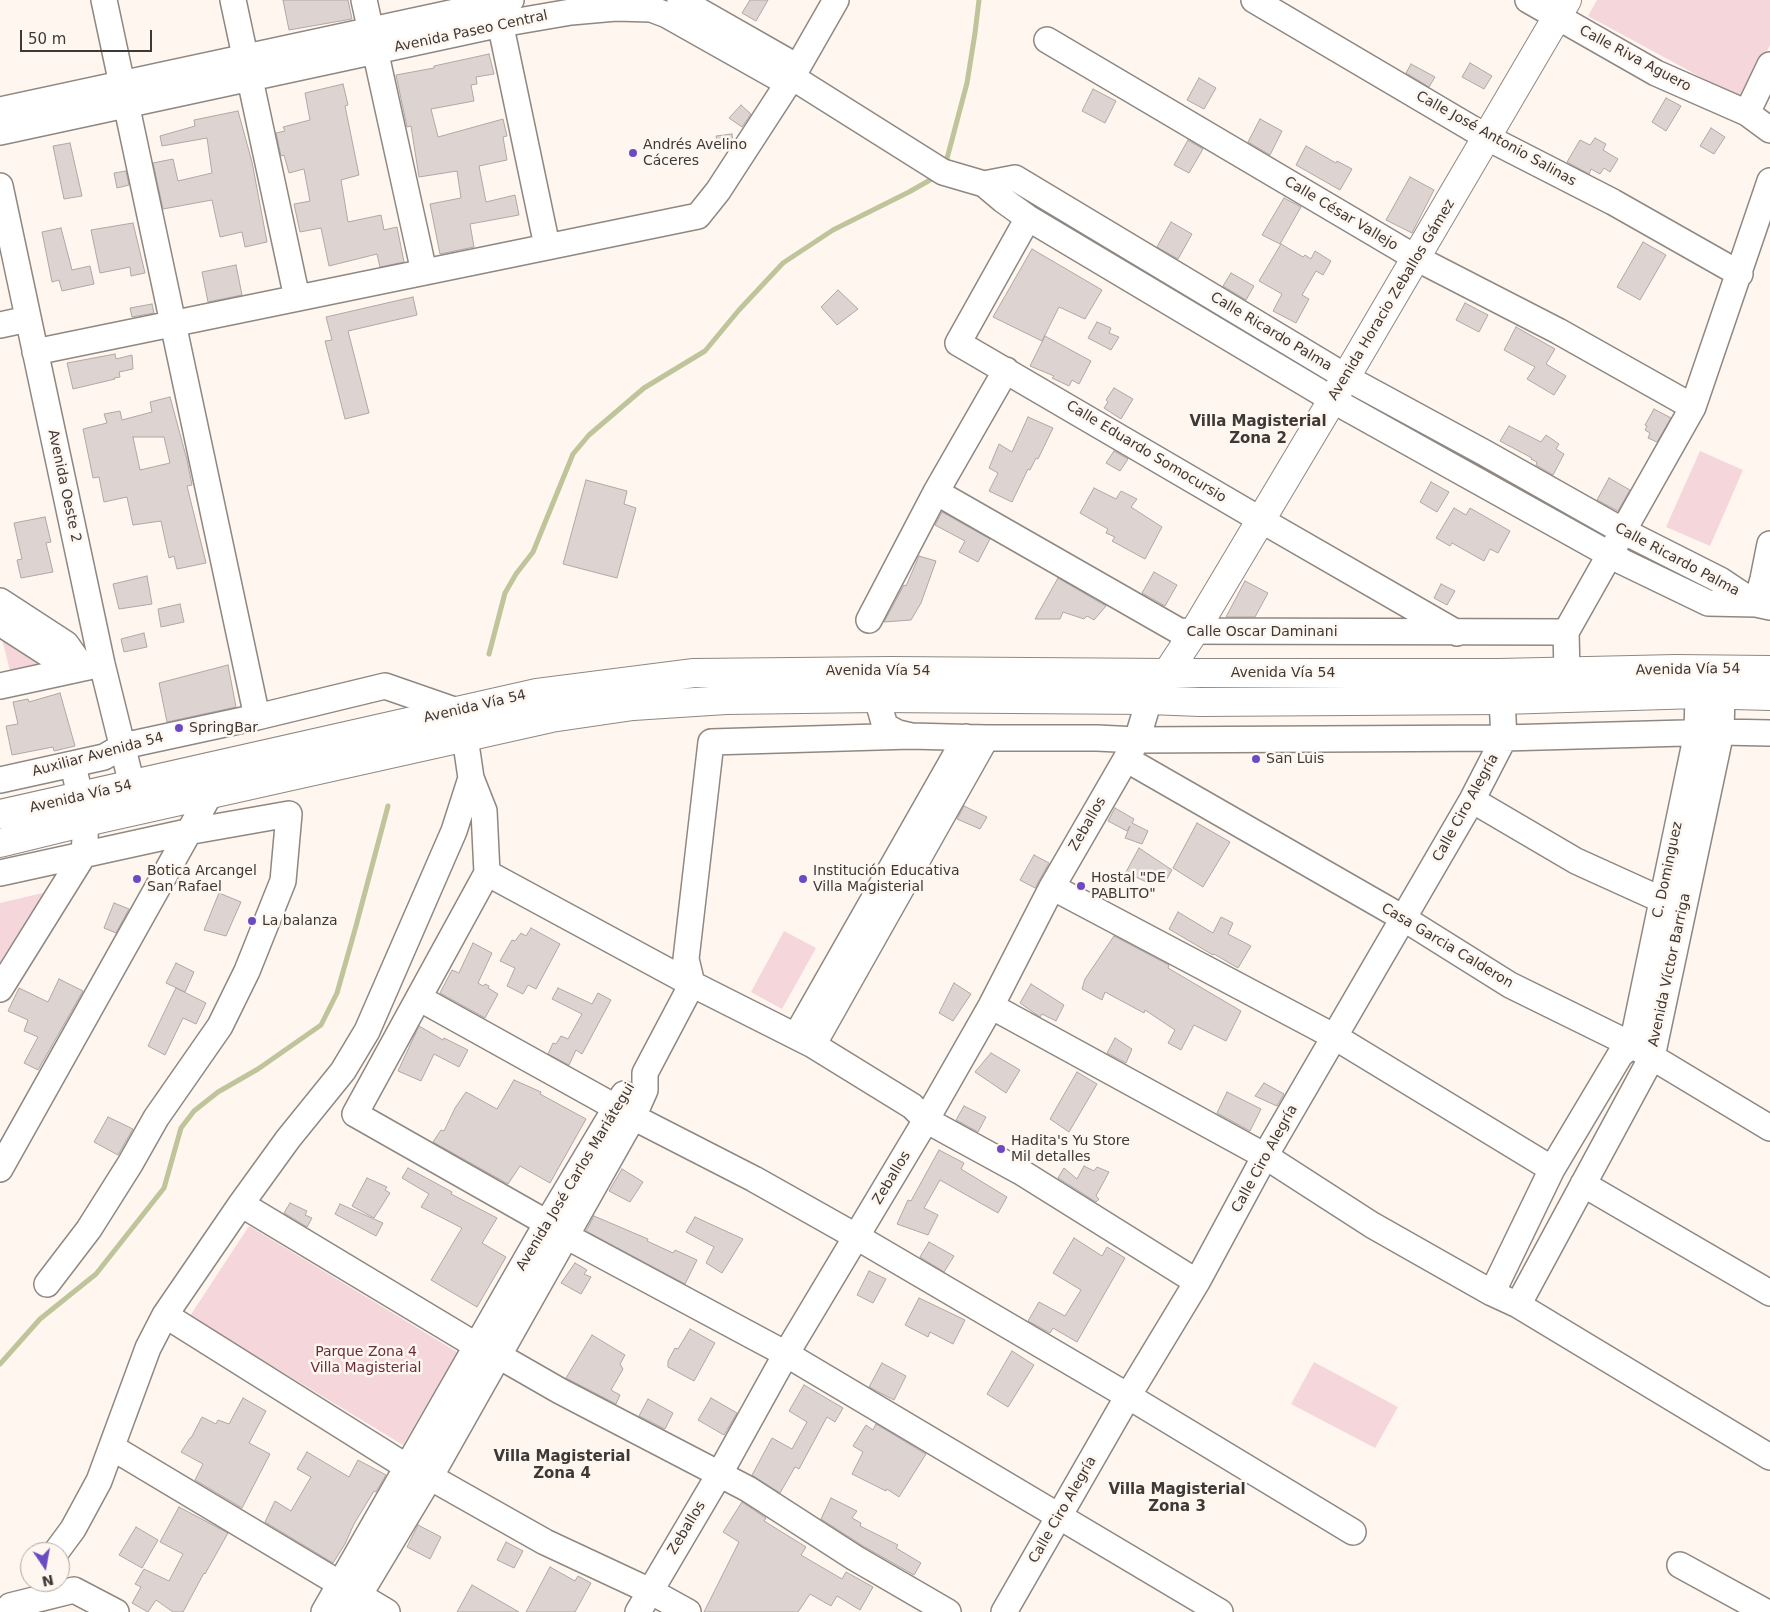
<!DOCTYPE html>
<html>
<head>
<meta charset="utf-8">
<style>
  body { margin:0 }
  #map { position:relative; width:1770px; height:1612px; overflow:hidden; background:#fef6ef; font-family:"DejaVu Sans",sans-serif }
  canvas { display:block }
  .north { position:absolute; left:20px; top:1542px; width:50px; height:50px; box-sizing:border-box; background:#fef6ef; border:1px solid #b1aaa5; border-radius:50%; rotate:168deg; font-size:14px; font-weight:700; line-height:20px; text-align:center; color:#3d3937 }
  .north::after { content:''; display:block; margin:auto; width:18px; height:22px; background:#6b4bc4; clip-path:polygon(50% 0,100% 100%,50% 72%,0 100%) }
  .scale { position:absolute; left:20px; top:30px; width:132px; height:22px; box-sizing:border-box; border:2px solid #3d3937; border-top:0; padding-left:6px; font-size:15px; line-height:18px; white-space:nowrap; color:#3d3937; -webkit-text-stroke:4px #fef6ef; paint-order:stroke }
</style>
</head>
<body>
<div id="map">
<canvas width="1770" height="1612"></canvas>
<div class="north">N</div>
<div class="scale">50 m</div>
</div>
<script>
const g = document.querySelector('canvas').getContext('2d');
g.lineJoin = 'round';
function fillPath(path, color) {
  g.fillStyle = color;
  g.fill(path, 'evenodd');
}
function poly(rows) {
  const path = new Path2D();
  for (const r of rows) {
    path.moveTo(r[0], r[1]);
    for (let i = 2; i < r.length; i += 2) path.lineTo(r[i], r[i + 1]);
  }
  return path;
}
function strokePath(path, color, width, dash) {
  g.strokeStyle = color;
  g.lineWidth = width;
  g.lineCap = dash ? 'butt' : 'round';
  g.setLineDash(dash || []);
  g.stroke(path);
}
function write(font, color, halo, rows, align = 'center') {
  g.font = font + ' "DejaVu Sans",sans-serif';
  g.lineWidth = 5;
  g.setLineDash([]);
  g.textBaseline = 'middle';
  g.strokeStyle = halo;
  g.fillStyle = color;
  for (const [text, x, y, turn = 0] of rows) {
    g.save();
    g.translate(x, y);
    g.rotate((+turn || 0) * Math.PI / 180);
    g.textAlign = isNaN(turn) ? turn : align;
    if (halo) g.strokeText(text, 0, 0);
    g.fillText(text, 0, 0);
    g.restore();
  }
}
const green = poly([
  [1597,0,1770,0,1770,45,1743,100,1588,16],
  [1013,188,1324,376,1320,381,1010,193],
  [1356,393,1477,457,1470,468,1351,402],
  [1700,451,1743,470,1710,546,1666,527],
  [1486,463,1603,529,1597,539,1480,473],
  [1637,549,1702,582,1697,590,1631,558],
  [1,635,37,661,37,664,35,666,10,671],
  [47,892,0,966,0,903],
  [784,931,816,948,782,1009,751,992],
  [249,1226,457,1352,403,1445,190,1316],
  [1314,1362,1398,1407,1375,1448,1291,1404]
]);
const stream = poly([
  [945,166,967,83,975,33,979,0],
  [489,654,505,593,516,574,533,552,573,454,589,435,644,388,705,351,739,310,783,263,833,230,909,192,937,176],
  [0,1364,40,1319,96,1274,164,1188,181,1128,194,1111,218,1092,258,1069,321,1025,337,993,356,926,388,806]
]);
const building = poly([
  [283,0,348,0,352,19,289,30,283,0],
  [750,0,768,0,756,21,742,13,750,0],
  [489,54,494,74,476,77,477,84,471,85,474,101,431,109,438,137,503,119,507,136,503,137,507,160,479,166,486,202,515,195,519,215,470,224,474,247,440,254,430,204,461,198,457,171,419,177,411,126,407,127,396,75,434,68,434,66,489,54],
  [1470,63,1492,76,1484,89,1462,77,1470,63],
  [1411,64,1435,77,1429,87,1406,73,1411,64],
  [1199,78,1216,88,1204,109,1187,100,1199,78],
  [343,84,348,105,345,106,359,175,341,180,348,222,381,215,384,230,397,227,404,262,380,267,377,254,329,266,321,228,300,232,294,204,310,201,304,169,289,173,284,155,281,156,276,133,285,131,283,127,310,120,305,93,343,84],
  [1093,89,1116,101,1105,123,1082,111,1093,89],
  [1666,98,1681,106,1666,131,1652,122,1666,98],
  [741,105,751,114,742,127,729,118,741,105],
  [238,111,252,162,267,242,245,247,242,232,220,237,212,200,163,209,153,163,173,159,178,181,212,173,207,138,162,146,160,136,195,126,194,120,238,111],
  [1260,119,1282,131,1270,155,1248,142,1260,119],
  [1711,128,1725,137,1714,154,1700,146,1711,128],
  [732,134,733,141,728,149,719,151,716,136,732,134],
  [1595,138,1606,144,1603,150,1618,159,1610,172,1604,168,1600,174,1591,169,1589,174,1567,162,1580,140,1590,145,1595,138],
  [1188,140,1203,149,1189,173,1174,165,1188,140],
  [70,143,82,196,64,199,53,146,70,143],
  [1306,146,1336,163,1337,161,1352,169,1340,190,1296,165,1306,146],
  [126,171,129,185,117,188,114,173,126,171],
  [1410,177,1434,190,1412,233,1386,220,1410,177],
  [1284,198,1301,207,1280,244,1262,235,1284,198],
  [1171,222,1192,234,1178,259,1157,247,1171,222],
  [133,223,145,273,131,276,130,267,100,273,91,230,133,223],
  [61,228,72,270,90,266,94,284,62,291,59,280,52,282,42,232,61,228],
  [1643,242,1666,255,1640,300,1617,287,1643,242],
  [1281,244,1303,257,1305,255,1311,259,1315,251,1331,261,1323,275,1316,271,1302,295,1309,299,1296,323,1273,311,1282,294,1259,281,1281,244],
  [1032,249,1102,290,1085,319,1059,307,1042,341,993,317,1032,249],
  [236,265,242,295,208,302,202,272,236,265],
  [1231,273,1254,286,1246,300,1223,286,1231,273],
  [838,290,858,309,837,325,821,307,838,290],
  [413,297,417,315,348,331,369,413,345,419,325,341,332,340,326,317,413,297],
  [1465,303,1488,315,1479,332,1456,320,1465,303],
  [152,304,154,313,132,317,130,308,152,304],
  [1097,322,1111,328,1109,333,1119,337,1111,350,1088,338,1097,322],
  [1516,327,1555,349,1546,364,1566,376,1554,395,1527,379,1535,367,1504,350,1516,327],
  [1045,336,1091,361,1079,384,1072,380,1069,386,1052,378,1054,376,1030,366,1045,336],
  [115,354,116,359,132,355,133,369,119,372,120,377,114,378,115,379,73,389,67,363,115,354],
  [1114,388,1133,399,1121,419,1104,408,1108,402,1106,400,1114,388],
  [170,397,187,460,192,485,187,486,206,563,177,569,174,556,169,558,161,521,133,525,127,497,104,502,99,477,93,478,83,429,107,423,104,414,120,411,122,420,152,412,150,402,170,397],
  [133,437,164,437,170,463,140,470,133,437],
  [1654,409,1671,418,1657,442,1648,438,1650,433,1645,430,1647,426,1645,425,1654,409],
  [1028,417,1053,428,1038,459,1036,458,1030,470,1028,469,1012,502,989,491,998,473,989,468,999,444,1012,452,1028,417],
  [1509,426,1541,442,1546,435,1559,444,1556,449,1564,454,1553,475,1536,465,1537,462,1531,459,1532,458,1500,441,1509,426],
  [1114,451,1128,459,1120,471,1106,463,1114,451],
  [1609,478,1630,490,1618,511,1597,500,1609,478],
  [586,480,627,491,624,504,636,508,617,578,563,564,586,480],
  [1431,482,1449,492,1437,512,1420,502,1431,482],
  [1094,488,1116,499,1121,491,1137,499,1131,507,1162,527,1145,559,1112,541,1115,537,1106,533,1108,529,1080,513,1094,488],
  [1454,508,1466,515,1470,508,1510,531,1498,553,1490,549,1484,561,1452,543,1450,546,1436,538,1454,508],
  [942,512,990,539,978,562,959,552,965,541,935,525,942,512],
  [45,517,51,542,46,543,53,572,21,578,17,560,22,559,14,523,45,517],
  [919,556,936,561,921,603,911,620,884,622,904,585,906,586,919,556],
  [1154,572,1177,585,1165,606,1142,593,1154,572],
  [147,576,152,604,119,609,113,584,147,576],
  [1058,578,1106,606,1094,620,1087,616,1084,619,1063,612,1060,619,1035,619,1058,578],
  [1245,581,1268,593,1255,617,1226,617,1245,581],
  [1441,584,1455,591,1447,605,1434,598,1441,584],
  [180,604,184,622,161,627,158,609,180,604],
  [144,633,147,647,124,652,121,639,144,633],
  [228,665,236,707,167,722,159,683,228,665],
  [60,693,75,746,54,751,53,747,12,755,6,726,18,724,13,702,28,699,29,702,60,693],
  [964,806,987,817,980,829,957,819,964,806],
  [1115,808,1134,819,1132,823,1148,831,1142,844,1125,838,1130,826,1127,831,1108,821,1115,808],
  [1197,823,1230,842,1203,887,1173,868,1197,823],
  [1139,848,1172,870,1165,882,1155,876,1150,884,1126,872,1139,848],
  [1034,855,1049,863,1035,888,1020,880,1034,855],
  [219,893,241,902,226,936,204,930,219,893],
  [114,903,129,909,116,933,104,928,114,903],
  [1178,912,1213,933,1221,917,1233,923,1228,934,1251,946,1238,968,1214,954,1213,955,1169,929,1178,912],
  [531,928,560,944,536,989,528,985,523,994,507,986,515,968,500,961,512,940,515,941,521,933,526,936,531,928],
  [1114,936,1169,965,1168,968,1241,1011,1226,1041,1194,1025,1181,1050,1168,1043,1175,1030,1145,1010,1144,1013,1105,992,1102,1000,1082,989,1085,979,1114,936],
  [473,943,492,953,478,983,483,986,485,984,489,986,488,988,498,994,485,1018,440,993,452,970,459,973,473,943],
  [176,963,194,972,185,992,166,983,176,963],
  [59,979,83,991,38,1070,24,1063,38,1037,24,1031,28,1020,8,1011,19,988,48,1002,59,979],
  [954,983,971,994,953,1021,939,1013,954,983],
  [1031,984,1064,1005,1056,1021,1042,1014,1040,1017,1020,1003,1031,984],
  [176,988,206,1003,196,1024,183,1018,165,1055,148,1046,176,988],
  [558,988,592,1004,598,993,611,1000,582,1054,576,1050,569,1065,548,1054,553,1043,556,1044,561,1036,568,1039,582,1014,552,999,558,988],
  [419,1026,443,1040,444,1038,468,1050,459,1067,434,1054,421,1081,398,1071,419,1026],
  [1115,1038,1132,1049,1126,1063,1107,1053,1115,1038],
  [991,1053,1020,1070,1006,1093,975,1072,991,1053],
  [1077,1072,1097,1084,1069,1132,1050,1119,1077,1072],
  [514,1080,541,1092,540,1094,586,1119,550,1183,520,1166,508,1184,433,1142,441,1130,444,1131,455,1108,466,1092,497,1109,514,1080],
  [1264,1083,1284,1094,1277,1106,1255,1096,1264,1083],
  [1227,1092,1261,1109,1250,1131,1217,1113,1227,1092],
  [964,1106,986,1117,978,1132,956,1120,964,1106],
  [108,1117,133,1129,118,1155,94,1142,108,1117],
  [939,1150,964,1163,961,1169,1007,1197,998,1213,940,1180,924,1208,938,1215,928,1235,897,1224,908,1200,911,1201,939,1150],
  [1084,1166,1094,1171,1097,1167,1109,1172,1096,1196,1099,1199,1096,1202,1058,1178,1064,1168,1077,1179,1084,1166],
  [408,1168,452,1192,451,1194,497,1218,482,1243,506,1257,477,1307,431,1280,462,1228,421,1207,429,1194,402,1178,408,1168],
  [622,1169,643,1182,630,1202,609,1191,622,1169],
  [367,1178,387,1187,385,1190,390,1193,374,1218,352,1206,367,1178],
  [290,1203,307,1211,305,1215,312,1218,307,1227,284,1213,290,1203],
  [340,1204,383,1223,376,1236,335,1214,340,1204],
  [594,1216,648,1239,647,1241,673,1253,675,1250,697,1260,685,1284,586,1231,594,1216],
  [695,1217,743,1239,722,1273,706,1263,714,1247,686,1232,695,1217],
  [1074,1238,1102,1256,1107,1247,1125,1258,1077,1342,1053,1328,1050,1333,1028,1321,1039,1302,1065,1316,1081,1290,1053,1273,1074,1238],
  [929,1242,954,1256,944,1272,920,1257,929,1242],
  [575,1263,587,1270,584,1274,591,1277,581,1294,561,1283,575,1263],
  [869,1271,886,1279,873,1303,857,1295,869,1271],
  [919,1298,965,1320,953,1344,930,1332,928,1337,905,1325,919,1298],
  [690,1329,715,1343,694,1381,668,1367,668,1361,675,1348,678,1349,690,1329],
  [592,1335,625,1355,620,1364,623,1369,611,1390,620,1395,616,1404,566,1378,592,1335],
  [1012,1351,1034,1365,1008,1407,987,1394,1012,1351],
  [882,1363,906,1376,894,1400,869,1387,882,1363],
  [804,1385,843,1408,835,1422,827,1417,799,1469,795,1467,780,1493,752,1475,772,1438,792,1449,807,1422,789,1411,804,1385],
  [243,1398,266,1411,249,1443,270,1454,242,1508,195,1480,203,1464,181,1452,190,1438,191,1438,202,1417,216,1424,218,1420,229,1424,243,1398],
  [711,1398,737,1413,724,1435,698,1420,711,1398],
  [648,1399,673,1413,665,1429,639,1416,648,1399],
  [876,1424,926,1454,899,1497,887,1489,886,1491,852,1474,863,1452,853,1446,866,1425,873,1430,876,1424],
  [307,1452,349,1477,358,1460,386,1475,376,1492,374,1491,354,1524,345,1544,333,1563,265,1522,275,1501,291,1511,311,1477,297,1469,307,1452],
  [831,1498,857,1511,852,1518,861,1523,860,1526,898,1545,896,1548,921,1563,914,1575,863,1546,821,1519,831,1498],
  [742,1502,766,1518,764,1521,806,1547,801,1555,842,1579,846,1572,873,1587,860,1610,837,1596,831,1606,810,1594,798,1612,704,1612,739,1542,723,1532,742,1502],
  [179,1507,228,1533,205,1574,204,1573,183,1612,173,1612,156,1600,148,1612,132,1603,141,1587,135,1584,144,1569,169,1581,183,1554,160,1542,179,1507],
  [418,1525,441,1537,430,1559,407,1547,418,1525],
  [136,1527,158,1540,142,1568,119,1555,136,1527],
  [506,1542,523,1551,514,1568,497,1560,506,1542],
  [550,1567,575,1581,578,1576,591,1583,575,1612,526,1612,550,1567],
  [472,1585,479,1589,519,1612,457,1612,472,1585]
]);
const minor = poly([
  [104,0,257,717],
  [233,0,297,298],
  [364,0,424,272],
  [680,0,787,61,792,77],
  [1254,0,1488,138,1613,202,1740,274],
  [1528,0,1656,73,1747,113,1770,130],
  [497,8,547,246],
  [1047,40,1416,258,1558,331,1693,407],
  [792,77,943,172,984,184,1003,200,1028,218,1345,407,1623,562,1708,603,1756,604,1770,607],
  [0,110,511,0],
  [1747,113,1770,65],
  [0,132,501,24,571,12,616,8,651,9,667,15,777,77,792,77],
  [984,184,1015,178,1358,384,1485,453,1623,531,1720,580,1756,604],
  [0,186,102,664,132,785],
  [1028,218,958,343,1261,520,1457,633],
  [0,325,28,319],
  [35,352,698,216,718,191,792,77,836,0],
  [936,492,1179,631,1566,632],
  [0,601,66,644,83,668],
  [1756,604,1763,579,1770,544],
  [869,620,936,492,1006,370],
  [0,623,56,659,83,668],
  [1567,672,1566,632,1693,407,1770,181],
  [0,686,97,665],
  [877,698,885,726,898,733,911,736,986,738,1097,738,1137,740,1504,738,1721,732,1770,733],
  [1126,759,1403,918,1510,985,1632,1045,1770,1128],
  [471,778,484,811,487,873,355,1114,547,1223,566,1236,786,1354,1220,1612],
  [0,780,104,757,123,746,257,717,385,686,457,711],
  [1472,800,1576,861,1662,900],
  [0,873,187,832,289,814,283,881,247,971,220,1026,156,1118,130,1164,89,1229,47,1284],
  [487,873,692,984,813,1045,912,1106,926,1120,1021,1172,1197,1282],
  [1052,887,1335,1037,1552,1169],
  [0,989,84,854,86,822,73,765],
  [419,998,633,1117,754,1179,857,1237,1128,1396,1353,1532],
  [991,1006,1265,1156,1372,1225,1492,1293,1518,1305,1770,1457],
  [796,1036,966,737],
  [813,1045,986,738],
  [0,1169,210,794],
  [1583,1184,1770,1293],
  [241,1204,477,1346,499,1356,560,1391,748,1489,855,1558,948,1612],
  [1492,1293,1552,1169,1620,1055,1632,1045,1697,733,1698,694],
  [1518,1305,1652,1057,1721,732,1722,694],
  [165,1315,407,1467,430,1477,545,1542,650,1591,688,1612],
  [113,1448,387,1612],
  [56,1552,73,1529,99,1481,148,1348,165,1315,241,1204,288,1139,343,1071,367,1031,454,831,471,778,465,737],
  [1680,1565,1766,1612],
  [10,1606,74,1590,116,1612],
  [324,1612,547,1223,624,1094],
  [349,1612,430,1477,633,1117,645,1090,645,1073,692,984,686,959,711,742,911,736],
  [638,1612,720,1473,786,1354,926,1120,991,1006,1052,887,1137,740,1149,700,1161,683],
  [1004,1612,1128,1396,1197,1282,1265,1156,1472,800,1504,738,1502,700]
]);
const major = poly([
  [1167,673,1194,632,1333,399,1567,0],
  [0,814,537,693,694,673,890,671,1167,673,1499,673,1676,669,1770,670],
  [0,843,86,822,551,718,633,706,726,700,877,698,1149,700,1200,702,1502,700,1698,694,1770,696]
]);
const markers = [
  [633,153,5,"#6b4bc4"],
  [179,728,5,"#6b4bc4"],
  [1256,759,5,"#6b4bc4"],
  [137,879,5,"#6b4bc4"],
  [803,879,5,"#6b4bc4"],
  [1081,886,5,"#6b4bc4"],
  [252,921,5,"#6b4bc4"],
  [1001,1149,5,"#6b4bc4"]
];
const streetNames = [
  ["Avenida Paseo Central",471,32,-12],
  ["Calle Riva Aguero",1635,59,28],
  ["Calle José Antonio Salinas",1496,139,29],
  ["Calle César Vallejo",1341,214,31],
  ["Avenida Horacio Zeballos Gámez",1392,300,-59],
  ["Calle Ricardo Palma",1271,332,31],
  ["Calle Eduardo Somocursio",1146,452,31],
  ["Avenida Oeste 2",64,486,78],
  ["Calle Ricardo Palma",1677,560,28],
  ["Calle Oscar Daminani",1262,632],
  ["Avenida Vía 54",1688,670,-1],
  ["Avenida Vía 54",878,671],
  ["Avenida Vía 54",1283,673],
  ["Avenida Vía 54",475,707,-13],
  ["Auxiliar Avenida 54",98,755,-15],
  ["Avenida Vía 54",81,797,-13],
  ["Calle Ciro Alegría",1466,808,-61],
  ["Zeballos",1088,824,-60],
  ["C. Dominguez",1668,870,-78],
  ["Casa Garcia Calderon",1447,946,31],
  ["Avenida Víctor Barriga",1670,970,-78],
  ["Calle Ciro Alegría",1265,1159,-61],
  ["Avenida José Carlos Mariátegui",576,1177,-59],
  ["Zeballos",892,1178,-59],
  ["Calle Ciro Alegría",1063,1510,-60],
  ["Zeballos",687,1528,-59]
];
const poiNames = [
  ["Andrés Avelino",643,145],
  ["Cáceres",643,161],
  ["SpringBar",189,728],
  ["San Luis",1266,759],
  ["Botica Arcangel",147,871],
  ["San Rafael",147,887],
  ["Institución Educativa",813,871],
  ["Villa Magisterial",813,887],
  ["Hostal \"DE",1091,878],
  ["PABLITO\"",1091,894],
  ["La balanza",262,921],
  ["Hadita's Yu Store",1011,1141],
  ["Mil detalles",1011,1157]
];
const parkNames = [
  ["Parque Zona 4",366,1352],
  ["Villa Magisterial",366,1368]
];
const neighbourhoodNames = [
  ["Villa Magisterial",1258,422],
  ["Zona 2",1258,439],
  ["Villa Magisterial",562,1457],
  ["Zona 4",562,1474],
  ["Villa Magisterial",1177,1490],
  ["Zona 3",1177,1507]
];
fillPath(green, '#f5d6da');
strokePath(stream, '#c0c49a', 5);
fillPath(building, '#ddd3d0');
strokePath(building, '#b1a7a5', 1);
strokePath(minor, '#8f8882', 28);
strokePath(major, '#8f8882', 30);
strokePath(minor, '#fff', 25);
strokePath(major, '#fff', 28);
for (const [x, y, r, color] of markers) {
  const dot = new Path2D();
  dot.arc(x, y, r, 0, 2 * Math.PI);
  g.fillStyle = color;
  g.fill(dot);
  strokePath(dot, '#fef6ef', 2);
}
write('14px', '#3d3937', '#fef6ef', streetNames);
write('14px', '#3d3937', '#fef6ef', poiNames, 'left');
write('14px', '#692d3a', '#fef6ef', parkNames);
write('bold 15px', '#3d3937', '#fef6ef', neighbourhoodNames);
</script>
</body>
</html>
